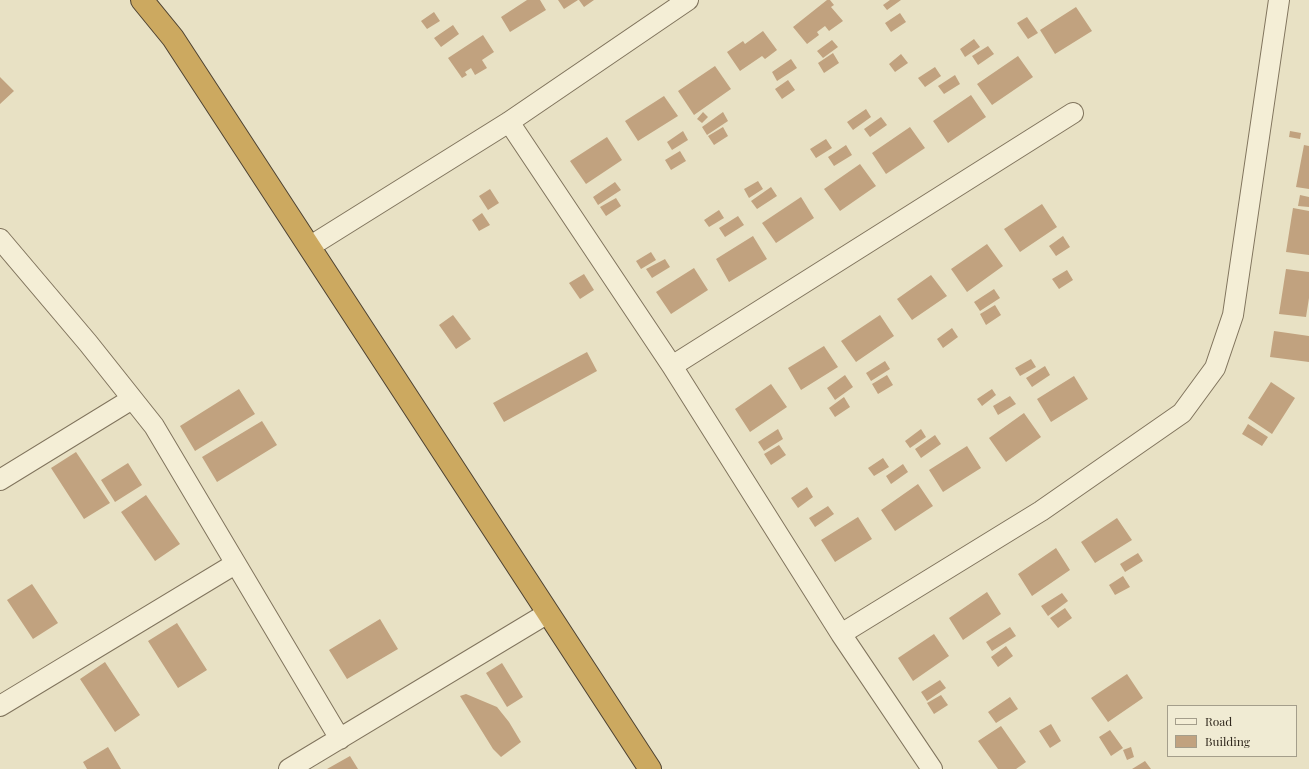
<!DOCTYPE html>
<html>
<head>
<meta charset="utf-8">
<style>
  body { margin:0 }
  #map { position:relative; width:1309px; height:769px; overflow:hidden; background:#e8e1c4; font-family:"Playfair Display",serif }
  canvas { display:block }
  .legend { position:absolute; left:1167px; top:705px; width:130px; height:52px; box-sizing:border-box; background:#f0ebd3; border:1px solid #a49e8b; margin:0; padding:5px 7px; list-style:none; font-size:12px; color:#322a1f }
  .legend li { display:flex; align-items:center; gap:8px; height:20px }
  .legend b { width:20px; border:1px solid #a49e8b }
</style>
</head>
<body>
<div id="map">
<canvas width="1309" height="769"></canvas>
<ul class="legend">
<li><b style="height:5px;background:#f4eed6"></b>Road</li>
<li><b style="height:11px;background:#c1a27f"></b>Building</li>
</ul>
</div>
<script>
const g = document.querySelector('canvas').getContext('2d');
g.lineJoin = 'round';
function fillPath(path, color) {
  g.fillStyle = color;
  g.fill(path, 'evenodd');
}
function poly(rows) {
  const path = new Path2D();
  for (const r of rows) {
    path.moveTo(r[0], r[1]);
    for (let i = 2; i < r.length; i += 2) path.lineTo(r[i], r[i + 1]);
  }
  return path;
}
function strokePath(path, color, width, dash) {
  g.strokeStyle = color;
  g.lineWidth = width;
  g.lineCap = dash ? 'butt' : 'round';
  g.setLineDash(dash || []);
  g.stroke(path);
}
const building = poly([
  [527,0,540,0,546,10,510,32,501,17],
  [558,0,578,0,564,9],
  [579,0,594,0,584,7],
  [827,0,830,0,834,5,831,7,843,21,829,31,825,26,817,32,819,35,807,44,793,27],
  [890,0,901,0,887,10,883,5],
  [1076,7,1092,31,1055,54,1040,30],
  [434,12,440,21,427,29,421,21],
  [900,13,906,22,891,32,885,23],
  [1027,17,1038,33,1028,39,1017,23],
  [453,25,459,34,441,47,434,38],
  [763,31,777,50,765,59,762,56,740,71,727,52,743,41,745,44],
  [483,35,494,52,482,60,487,68,475,75,471,68,465,72,467,75,462,78,448,58],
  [974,39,980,47,965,57,960,49],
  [832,40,838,47,823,58,817,51],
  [988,46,994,54,978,65,972,56],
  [833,53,839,63,824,73,818,63],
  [901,54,908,63,895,72,889,64],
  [1018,56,1033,77,992,105,977,84],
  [791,59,797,68,777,81,772,72],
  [715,66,731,89,694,115,678,91],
  [935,67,941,76,925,87,918,78],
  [955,75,960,84,944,94,938,86],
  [0,77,14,91,0,104],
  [788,80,795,90,782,99,775,89],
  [971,95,986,117,948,143,933,121],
  [664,96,678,116,638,141,625,121],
  [866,109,871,117,853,130,847,122],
  [703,112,708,117,702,123,697,119],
  [723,112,728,121,707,135,702,127],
  [881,117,887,125,870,137,864,129],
  [723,127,728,136,714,145,708,136],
  [910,127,925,148,886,174,872,153],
  [683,131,688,140,672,150,667,142],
  [1290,131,1301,133,1300,139,1289,137],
  [607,137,622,160,586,184,570,161],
  [826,139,832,148,816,158,810,149],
  [846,145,852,155,834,166,828,157],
  [1304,145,1309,146,1309,189,1296,187],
  [680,151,686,161,671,170,665,160],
  [860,164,876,186,840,211,824,189],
  [758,181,763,189,749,198,744,189],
  [615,182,621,190,598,205,593,197],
  [771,187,777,196,757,209,751,201],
  [490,189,499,203,488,210,479,196],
  [1300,195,1309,197,1309,207,1298,206],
  [801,197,814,218,776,243,762,223],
  [616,198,621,206,606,216,600,207],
  [1042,204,1057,227,1020,252,1004,229],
  [1293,208,1309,211,1309,255,1286,252],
  [719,210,724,218,709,227,704,220],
  [482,213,490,225,479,231,472,220],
  [738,216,744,225,725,237,719,228],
  [753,236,767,259,729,282,716,259],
  [1063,236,1070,247,1056,256,1049,246],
  [987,244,1003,266,967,292,951,269],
  [651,252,656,260,641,269,636,261],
  [665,259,670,267,652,278,646,269],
  [694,268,708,290,671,314,656,292],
  [1286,269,1309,272,1309,298,1306,317,1279,314],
  [1067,270,1073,280,1059,289,1052,279],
  [584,274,594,290,580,299,569,283],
  [931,275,947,296,912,320,897,299],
  [994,289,1000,298,980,311,974,302],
  [995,305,1001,315,986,325,980,314],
  [453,315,471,339,456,349,439,325],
  [880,315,894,336,856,362,841,341],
  [952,328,958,337,943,348,937,339],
  [1274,331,1309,336,1309,362,1270,357],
  [824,346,838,367,801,390,788,368],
  [587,352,597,371,504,422,493,403],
  [1031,359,1036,367,1020,376,1015,368],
  [885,361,890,369,871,381,866,373],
  [1045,366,1050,375,1032,387,1026,378],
  [845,375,853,387,835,400,827,388],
  [887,375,893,385,878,394,872,384],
  [1074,376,1088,399,1051,422,1037,399],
  [1271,382,1295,398,1272,434,1248,418],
  [771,384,787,407,750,432,735,409],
  [239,389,255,414,195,451,180,426],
  [992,389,996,395,982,406,977,399],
  [1010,396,1016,404,998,415,993,406],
  [844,397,850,407,835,417,829,408],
  [1024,413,1041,437,1006,462,989,438],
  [262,421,277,445,217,482,202,457],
  [1248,424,1268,437,1262,446,1242,434],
  [778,429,783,439,764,451,758,442],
  [921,429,926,437,910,448,905,441],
  [935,435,941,444,921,458,915,449],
  [779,445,786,455,771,465,764,454],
  [967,446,981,468,943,492,929,470],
  [76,452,110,503,84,519,51,468],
  [883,458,889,467,874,476,868,468],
  [128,463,142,485,115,502,101,480],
  [903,464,908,472,891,484,886,476],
  [918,484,933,506,895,531,881,510],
  [807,487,813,497,798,508,791,498],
  [146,495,180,544,155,561,121,512],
  [828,506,834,514,815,527,809,518],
  [858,517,872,539,835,562,821,540],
  [1117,518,1132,540,1095,563,1081,542],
  [1056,548,1070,570,1032,596,1018,574],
  [1138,553,1143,561,1125,572,1120,564],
  [1123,576,1130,587,1115,595,1109,585],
  [32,584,58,623,33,639,7,600],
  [987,592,1001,614,963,640,949,618],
  [1062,593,1068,601,1048,616,1041,606],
  [1065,608,1072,618,1058,628,1050,618],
  [380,619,398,649,347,679,329,650],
  [177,623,207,670,178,688,148,641],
  [1010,627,1016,636,992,651,986,642],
  [934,634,949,656,913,681,898,658],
  [1006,646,1013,656,998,667,991,657],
  [105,662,140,715,115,732,80,679],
  [502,663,523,697,507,707,486,673],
  [1127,674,1143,698,1108,722,1091,698],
  [940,680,946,688,927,701,921,692],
  [466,694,497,707,509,722,521,742,501,757,493,749,460,696],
  [941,695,948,705,934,714,927,703],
  [1010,697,1018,709,996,723,988,712],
  [1051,724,1061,741,1050,748,1039,731],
  [1001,726,1026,762,1016,769,998,769,978,741],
  [1110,730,1123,748,1111,756,1099,737],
  [108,747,121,769,87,769,83,762],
  [1131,747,1134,757,1127,760,1123,750],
  [350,756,358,769,327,769],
  [1145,761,1151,769,1132,769]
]);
const street = poly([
  [509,122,672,366,841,634,932,769],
  [0,239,88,343,154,426,340,739],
  [309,247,509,122,688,0],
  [672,366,1073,113],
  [0,480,132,399],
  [841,634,1041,511,1182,413,1215,368,1233,315,1279,0],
  [0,706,235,564],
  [289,769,548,613]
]);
const highway = poly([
  [142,0,173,38,650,769]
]);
fillPath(building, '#c1a27f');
strokePath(street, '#80745d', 22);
strokePath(highway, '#4e4231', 24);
strokePath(street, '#f4eed6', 20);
strokePath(highway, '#cca960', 22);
</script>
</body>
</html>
